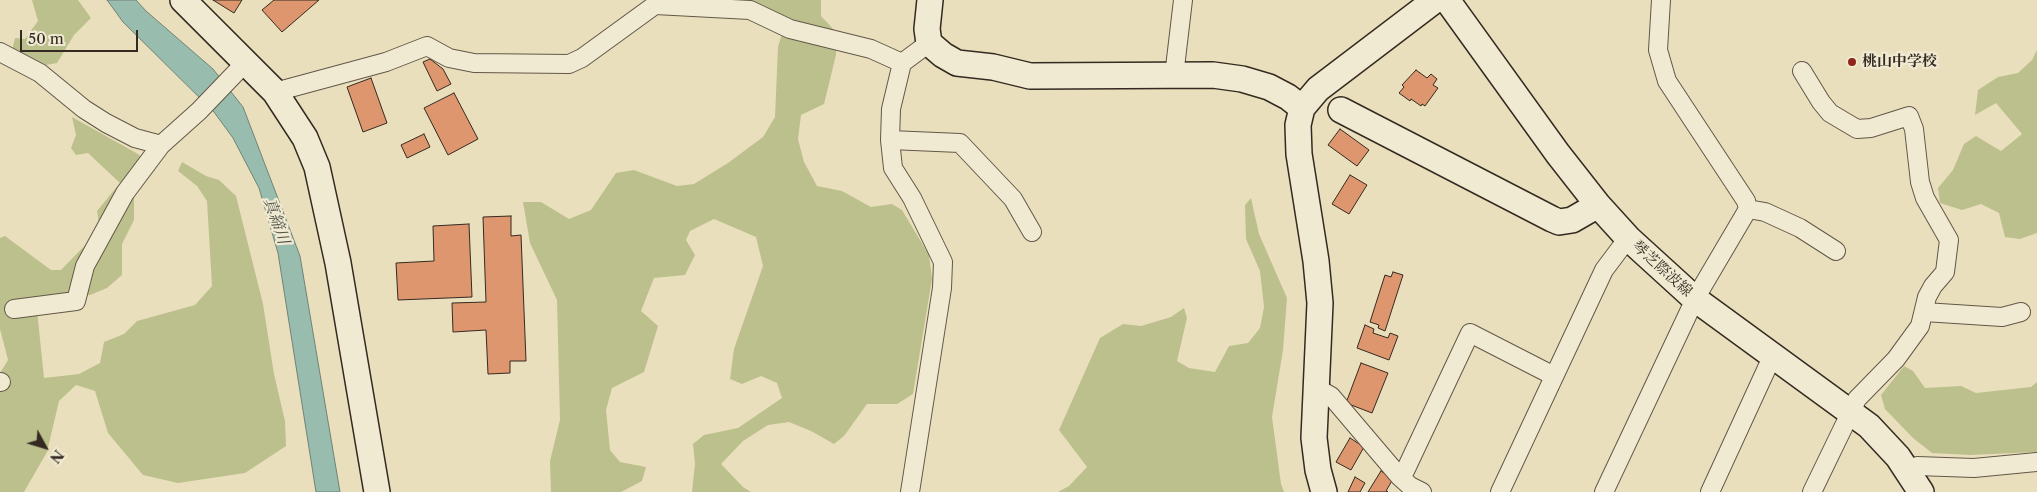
<!DOCTYPE html>
<html>
<head>
<meta charset="utf-8">
<style>
  body { margin:0 }
  #map { position:relative; width:2037px; height:492px; overflow:hidden; background:#eadfbc; font-family:"Libre Caslon Text",serif }
  canvas { display:block }
  .north { position:absolute; left:20px; top:422px; width:50px; height:50px; -webkit-text-stroke:4px #f1ead3; paint-order:stroke; rotate:129deg; font-size:14px; font-weight:700; line-height:20px; text-align:center; color:#342a21 }
  .north::after { content:''; display:block; margin:auto; width:18px; height:22px; background:#342a21; clip-path:polygon(50% 0,100% 100%,50% 72%,0 100%) }
  .scale { position:absolute; left:20px; top:30px; width:118px; height:22px; box-sizing:border-box; border:2px solid #342a21; border-top:0; padding-left:6px; font-size:15px; line-height:18px; white-space:nowrap; color:#342a21; -webkit-text-stroke:4px #f1ead3; paint-order:stroke }
</style>
</head>
<body>
<div id="map">
<canvas width="2037" height="492"></canvas>
<div class="north">N</div>
<div class="scale">50 m</div>
</div>
<script>
const g = document.querySelector('canvas').getContext('2d');
g.lineJoin = 'round';
function fillPath(path, color) {
  g.fillStyle = color;
  g.fill(path, 'evenodd');
}
function poly(rows) {
  const path = new Path2D();
  for (const r of rows) {
    path.moveTo(r[0], r[1]);
    for (let i = 2; i < r.length; i += 2) path.lineTo(r[i], r[i + 1]);
  }
  return path;
}
function strokePath(path, color, width, dash) {
  g.strokeStyle = color;
  g.lineWidth = width;
  g.lineCap = dash ? 'butt' : 'round';
  g.setLineDash(dash || []);
  g.stroke(path);
}
function write(font, color, halo, rows, align = 'center') {
  g.font = font + ' "Libre Caslon Text","Noto Serif JP",serif';
  g.lineWidth = 4.5;
  g.setLineDash([]);
  g.textBaseline = 'middle';
  g.strokeStyle = halo;
  g.fillStyle = color;
  for (const [text, x, y, turn = 0] of rows) {
    g.save();
    g.translate(x, y);
    g.rotate((+turn || 0) * Math.PI / 180);
    g.textAlign = isNaN(turn) ? turn : align;
    if (halo) g.strokeText(text, 0, 0);
    g.fillText(text, 0, 0);
    g.restore();
  }
}
const green = poly([
  [32,0,78,0,91,18,74,35,57,63,46,65,12,50,15,38,25,39,38,21],
  [728,0,821,0,821,16,836,32,836,55,824,104,801,115,798,139,804,162,817,186,842,191,871,207,892,204,902,210,929,255,932,279,913,394,897,404,867,404,844,436,834,444,811,431,789,422,768,425,743,441,721,464,743,487,751,492,692,492,695,464,693,444,704,435,738,428,782,398,777,383,761,376,742,384,730,379,734,349,763,266,756,237,714,219,690,231,686,240,695,255,685,275,654,278,641,311,658,326,644,372,612,388,606,410,610,450,620,462,646,467,642,481,621,492,551,492,550,461,560,420,557,300,530,243,523,202,541,202,569,219,591,210,616,173,634,170,677,186,694,184,728,163,763,137,775,117,778,47,786,20,741,2],
  [2037,50,2037,233,2020,239,2005,237,1999,213,1981,204,1962,210,1940,203,1938,188,1953,170,1964,144,1976,136,2001,151,2022,134,1996,103,1975,115,1978,90,1998,77,2018,73,2032,60],
  [72,117,138,154,155,170,134,194,134,220,122,244,122,275,107,288,90,295,48,295,37,310,44,378,79,374,100,363,104,342,124,334,137,321,195,305,212,286,207,201,197,186,178,171,182,162,206,176,219,180,236,196,263,304,274,374,285,421,286,446,245,473,178,483,143,475,108,433,95,391,76,385,59,401,47,452,24,492,0,492,0,373,8,360,0,329,0,238,5,236,51,270,61,270,100,230,97,211,120,183,88,153,76,155,71,148,76,135],
  [1251,198,1259,234,1287,298,1283,350,1272,417,1281,484,1284,492,1058,492,1069,486,1087,467,1059,430,1100,338,1123,324,1141,326,1171,317,1184,308,1187,318,1177,361,1189,368,1215,372,1229,346,1248,343,1260,328,1264,307,1260,271,1246,239,1245,205],
  [1904,366,1913,371,1925,388,1961,386,1976,393,2031,387,2037,382,2037,452,1970,455,1932,453,1913,438,1885,409,1881,395]
]);
const water = poly([
  [107,0,136,0,146,11,213,69,243,107,300,256,340,492,316,492,278,253,259,188,233,138,214,112,123,22,107,0]
]);
const building = poly([
  [213,0,242,0,234,13,213,0],
  [274,0,319,0,282,32,262,10,274,0],
  [430,59,443,69,451,84,437,91,423,62,430,59],
  [1416,70,1427,78,1431,74,1437,79,1433,85,1438,88,1425,106,1422,104,1421,106,1411,99,1410,101,1399,93,1404,87,1402,85,1416,70],
  [371,78,387,123,363,132,347,87,371,78],
  [454,93,478,139,448,155,424,108,454,93],
  [1340,129,1369,150,1357,166,1328,145,1340,129],
  [424,134,430,147,407,158,401,145,424,134],
  [1350,175,1367,185,1349,214,1332,204,1350,175],
  [511,216,511,236,521,235,526,361,510,361,510,373,488,374,486,330,453,332,452,303,486,302,483,217,511,216],
  [469,224,472,297,398,300,396,263,434,261,433,226,469,224],
  [1393,272,1403,275,1385,331,1378,328,1379,325,1370,322,1385,275,1391,277,1393,272],
  [1365,325,1374,329,1373,333,1388,338,1390,333,1398,336,1389,360,1357,348,1365,325],
  [1361,363,1388,373,1372,413,1346,403,1361,363],
  [1350,438,1364,447,1351,470,1336,462,1350,438],
  [1381,471,1393,479,1386,491,1388,492,1368,492,1381,471],
  [1355,477,1365,483,1360,492,1348,492,1355,477]
]);
const street = poly([
  [0,52,40,73,84,109,106,123,135,138,161,145],
  [1802,71,1821,102,1830,113,1857,129,1871,128,1909,116,1914,129,1920,182,1925,198,1949,240,1945,272,1933,286,1927,297,1920,326,1896,359,1857,399,1812,492],
  [1174,76,1183,0],
  [275,92,386,62,427,46,449,58,474,63,569,64,582,58,655,5,750,10,790,29,871,49,902,63],
  [890,140,960,143,1013,199,1032,232],
  [1748,209,1765,212,1800,228,1836,251],
  [14,309,76,301,85,266,125,193,161,145,199,111,246,62],
  [1924,312,2002,317,2021,312],
  [0,382,1,382],
  [1315,387,1331,396,1399,476,1410,486,1422,492],
  [1907,470,1917,466,1974,468,2037,462],
  [1399,476,1405,471,1470,333,1554,376],
  [910,492,942,288,943,262,912,198,893,168,890,140,891,109,902,63,929,43],
  [1500,492,1604,270,1628,238],
  [1604,492,1695,299,1748,209,1746,201,1667,81,1658,50,1661,0],
  [1710,492,1772,357]
]);
const secondary = poly([
  [183,0,275,92,305,138,317,167,338,263,377,492],
  [930,0,927,29,929,43,943,55,957,63,993,67,1030,76,1213,75,1242,79,1269,87,1288,97,1302,108],
  [1447,0,1558,154,1598,205,1628,238,1695,299,1869,426,1898,457,1921,492],
  [1341,110,1552,219,1559,222,1572,220,1598,205],
  [1324,492,1318,470,1314,438,1320,303,1316,261,1299,154,1298,125,1302,108,1318,89,1435,0]
]);
const markers = [
  [1852,62,5,"#8f2418"]
];
const poiNames = [
  ["桃山中学校",1862,62]
];
const streetNames = [
  ["琴芝際波線",1662,269,42]
];
const waterNames = [
  ["真締川",276,221,71]
];
fillPath(green, '#bcc08d');
fillPath(water, '#98bdae');
strokePath(water, '#708276', 1);
fillPath(building, '#dd966e');
strokePath(building, '#342a21', 1);
strokePath(street, '#625748', 20);
strokePath(secondary, '#342a21', 28);
strokePath(street, '#f1ead3', 18);
strokePath(secondary, '#f1ead3', 25);
for (const [x, y, r, color] of markers) {
  const dot = new Path2D();
  dot.arc(x, y, r, 0, 2 * Math.PI);
  g.fillStyle = color;
  g.fill(dot);
  strokePath(dot, '#f1ead3', 2);
}
write('bold 15px', '#342a21', '#f1ead3', poiNames, 'left');
write('15px', '#342a21', '#f1ead3', streetNames);
write('italic 16px', '#4d4f44', '#f1ead3', waterNames);
</script>
</body>
</html>
